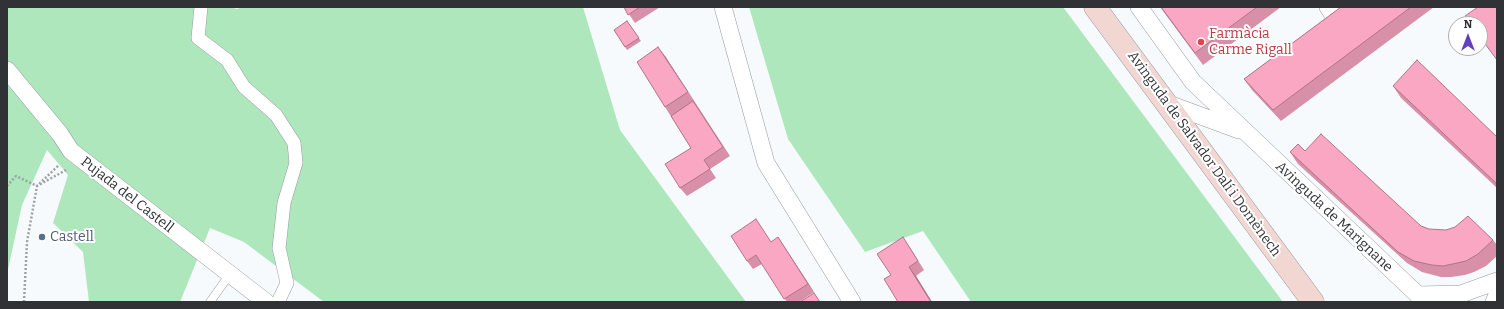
<!DOCTYPE html>
<html>
<head>
<meta charset="utf-8">
<style>
  body { margin:0 }
  #map { position:relative; width:1504px; height:309px; overflow:hidden; background:#f7fafd; font-family:Bitter,serif }
  canvas { display:block }
  .frame { position:absolute; inset:0; border:8px solid #303235; pointer-events:none }
  .north { position:absolute; left:1448px; top:16px; width:40px; height:40px; box-sizing:border-box; background:#fff; border:1px solid #acadae; border-radius:50%; rotate:0deg; font-size:11px; font-weight:700; line-height:16px; text-align:center; color:#303235 }
  .north::after { content:''; display:block; margin:auto; width:14px; height:18px; background:#6242bb; clip-path:polygon(50% 0,100% 100%,50% 72%,0 100%) }
</style>
</head>
<body>
<div id="map">
<canvas width="1504" height="309"></canvas>
<div class="frame"></div>
<div class="north">N</div>
</div>
<script>
const g = document.querySelector('canvas').getContext('2d');
g.lineJoin = 'round';
function fillPath(path, color) {
  g.fillStyle = color;
  g.fill(path, 'evenodd');
}
function poly(rows) {
  const path = new Path2D();
  for (const r of rows) {
    path.moveTo(r[0], r[1]);
    for (let i = 2; i < r.length; i += 2) path.lineTo(r[i], r[i + 1]);
  }
  return path;
}
function strokePath(path, color, width, dash) {
  g.strokeStyle = color;
  g.lineWidth = width;
  g.lineCap = dash ? 'butt' : 'round';
  g.setLineDash(dash || []);
  g.stroke(path);
}
function write(font, color, halo, rows, align = 'center') {
  g.font = font + ' Bitter,serif';
  g.lineWidth = 4;
  g.setLineDash([]);
  g.textBaseline = 'middle';
  g.strokeStyle = halo;
  g.fillStyle = color;
  for (const [text, x, y, turn = 0] of rows) {
    g.save();
    g.translate(x, y);
    g.rotate((+turn || 0) * Math.PI / 180);
    g.textAlign = isNaN(turn) ? turn : align;
    if (halo) g.strokeText(text, 0, 0);
    g.fillText(text, 0, 0);
    g.restore();
  }
}
const green = poly([
  [7,7,230,7,237,9,242,7,583,7,620,130,746,302,324,302,244,242,210,228,180,302,89,302,83,252,53,223,68,175,47,150,22,205,7,274],
  [749,7,1063,7,1283,302,971,302,923,231,865,252,788,139]
]);
const path = poly([
  [7,186,16,176,37,186,66,170],
  [24,302,27,242,37,186,59,165]
]);
const service = poly([
  [210,302,230,274]
]);
const pedestrian = poly([
  [201,7,198,38,227,60,244,87,276,115,294,143,296,163,284,203,279,248,287,283,278,302]
]);
const minor = poly([
  [723,7,766,163,852,302],
  [1139,7,1193,82,1418,295,1422,302],
  [1328,7,1334,16],
  [7,70,60,134,71,151,266,302],
  [1166,103,1239,130],
  [1418,295,1461,294,1497,281],
  [1494,302,1497,295]
]);
const secondary = poly([
  [1095,7,1313,302]
]);
const wall = poly([
  [624,7,660,7,635,23],
  [1160,7,1281,7,1203,65],
  [1341,7,1434,7,1281,121,1252,90,1244,79],
  [627,21,641,41,627,50,614,30],
  [665,56,730,156,710,169,716,178,687,196,680,188,691,148,665,107],
  [1393,86,1497,137,1497,188,1401,98],
  [1305,151,1421,226,1429,229,1493,240,1497,245,1497,256,1486,266,1474,272,1465,275,1451,277,1441,277,1422,272,1407,263,1298,164,1290,152],
  [778,237,814,292,799,302,787,302,762,264,753,269,747,261],
  [909,246,924,270,916,276,932,302,898,302,891,275]
]);
const shadedWall = poly([
  [658,47,665,56,694,101],
  [778,237,784,246,814,292,808,284],
  [909,267,916,276,932,302,931,302]
]);
const building = poly([
  [624,7,640,7,628,15,624,7],
  [1161,7,1257,7,1195,53,1161,7],
  [1341,7,1411,7,1273,110,1244,79,1341,7],
  [1478,7,1497,7,1497,60,1480,37,1480,24,1471,24,1465,16,1478,7],
  [627,21,639,38,625,47,614,30,627,21],
  [658,47,688,92,665,107,637,62,658,47],
  [1417,60,1497,137,1497,184,1393,86,1417,60],
  [693,101,723,147,704,160,710,169,680,188,665,164,691,148,671,116,693,101],
  [1321,134,1421,226,1429,229,1446,230,1455,227,1468,216,1493,240,1478,254,1466,261,1457,263,1443,266,1432,265,1414,261,1398,252,1290,152,1298,144,1305,151,1321,134],
  [756,219,771,242,778,237,808,284,784,299,756,255,747,261,731,236,756,219],
  [903,237,918,261,909,267,931,302,898,302,884,279,891,275,877,254,903,237],
  [814,293,820,302,800,302,814,293]
]);
const markers = [
  [1201,42,4,"#e0444e"],
  [42,237,4,"#5c6f8a"]
];
const healthNames = [
  ["Farmàcia",1209,34],
  ["Carme Rigall",1209,50]
];
const streetNames = [
  ["Avinguda de Salvador Dalí i Domènech",1204,154,54],
  ["Pujada del Castell",127,195,38],
  ["Avinguda de Marignane",1334,217,43]
];
const serviceNames = [
  ["Castell",50,237]
];
fillPath(green, '#aee7bc');
strokePath(service, '#959ba4', 9);
strokePath(pedestrian, '#959ba4', 14);
strokePath(minor, '#959ba4', 18);
strokePath(secondary, '#959ba4', 23);
strokePath(path, '#9fa2a5', 2.5, [2, 2]);
strokePath(service, '#fff', 8);
strokePath(pedestrian, '#fff', 13);
strokePath(minor, '#fff', 17);
strokePath(secondary, '#f2d6d2', 22);
fillPath(wall, '#d790a8');
fillPath(shadedWall, '#af7588');
fillPath(building, '#faa7c3');
strokePath(building, '#af7588', 1);
for (const [x, y, r, color] of markers) {
  const dot = new Path2D();
  dot.arc(x, y, r, 0, 2 * Math.PI);
  g.fillStyle = color;
  g.fill(dot);
  strokePath(dot, '#fff', 1.5);
}
write('14px', '#be3a42', '#fff', healthNames, 'left');
write('14px', '#303235', '#fff', streetNames);
write('14px', '#4e5e75', '#fff', serviceNames, 'left');
</script>
</body>
</html>
